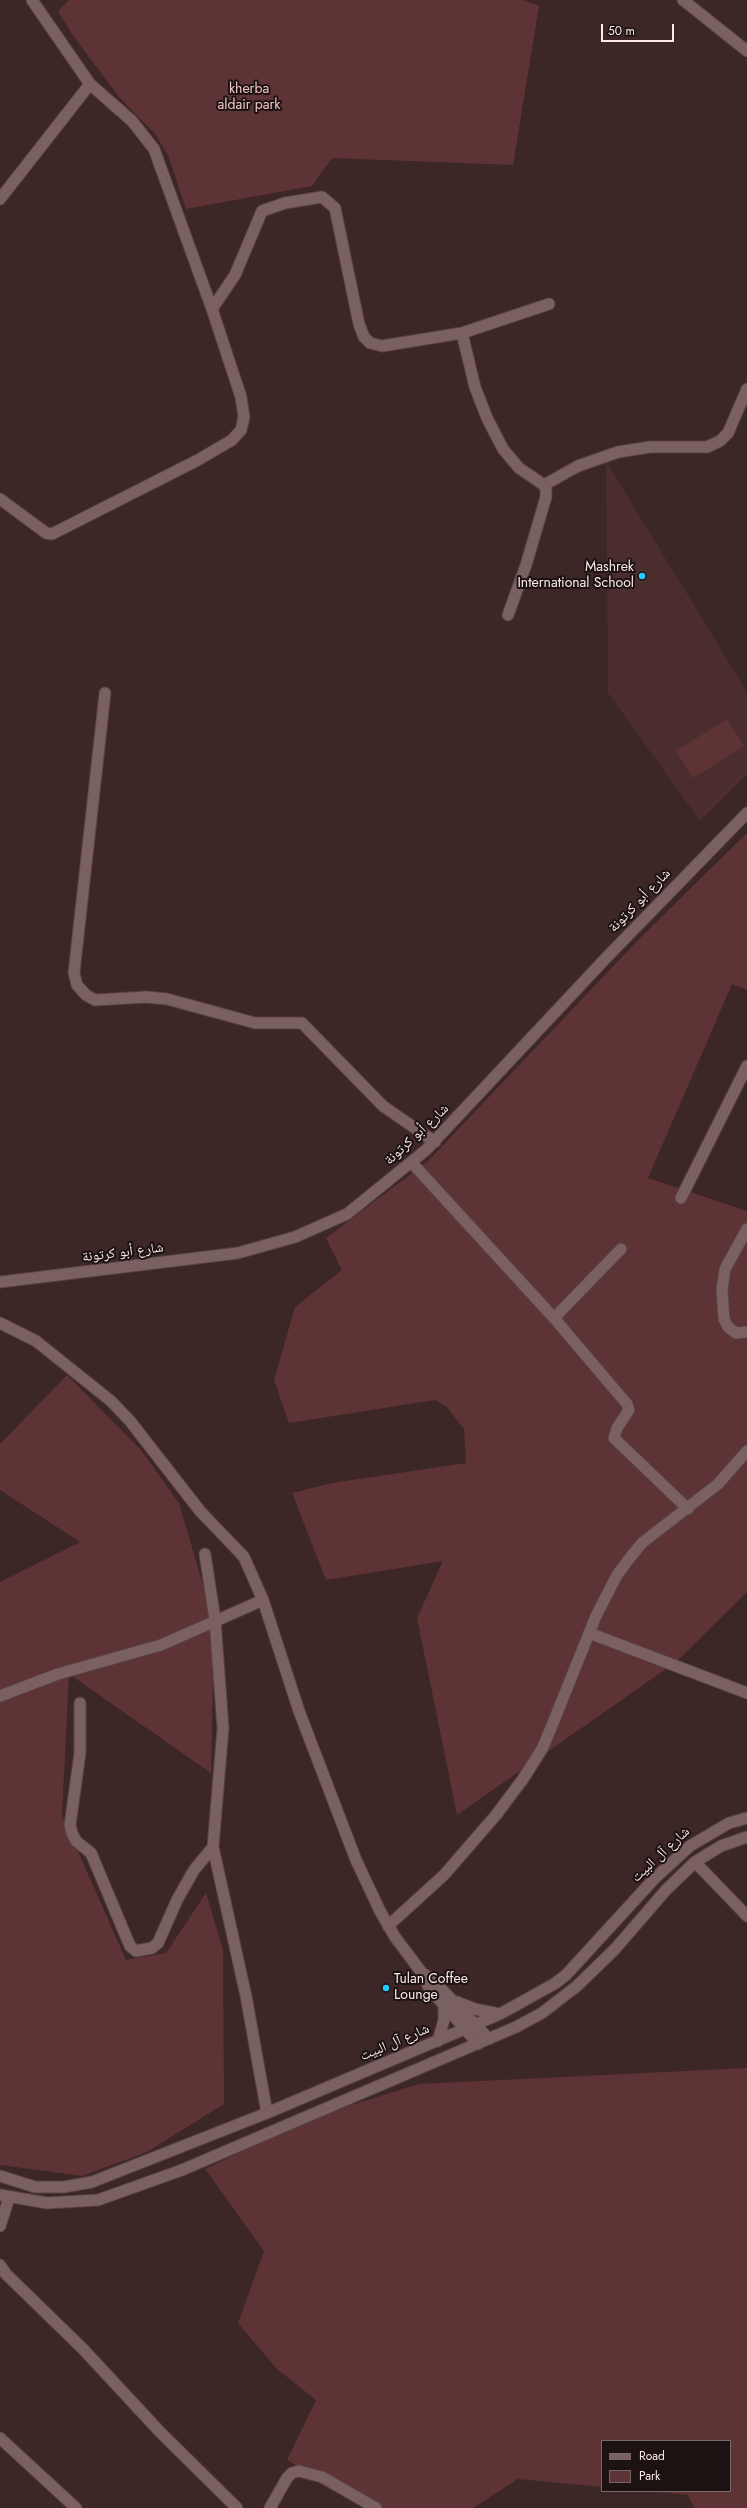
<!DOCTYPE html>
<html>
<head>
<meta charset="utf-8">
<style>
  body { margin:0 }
  #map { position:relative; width:747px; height:2508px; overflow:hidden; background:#3d2626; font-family:Jost,sans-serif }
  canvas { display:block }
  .legend { position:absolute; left:601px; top:2440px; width:130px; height:52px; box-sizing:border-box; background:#1d1212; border:1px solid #766868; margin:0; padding:5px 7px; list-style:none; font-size:12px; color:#fbeaea }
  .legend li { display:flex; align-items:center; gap:8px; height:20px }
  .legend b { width:20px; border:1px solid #766868 }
  .scale { position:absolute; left:601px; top:24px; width:73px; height:18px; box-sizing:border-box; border:2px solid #fbeaea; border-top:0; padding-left:5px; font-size:12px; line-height:14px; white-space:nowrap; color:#fbeaea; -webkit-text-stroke:3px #1d1212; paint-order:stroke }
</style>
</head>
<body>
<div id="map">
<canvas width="747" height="2508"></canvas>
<ul class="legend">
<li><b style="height:5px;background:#7b6061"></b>Road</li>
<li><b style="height:11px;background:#5e3335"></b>Park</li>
</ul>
<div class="scale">50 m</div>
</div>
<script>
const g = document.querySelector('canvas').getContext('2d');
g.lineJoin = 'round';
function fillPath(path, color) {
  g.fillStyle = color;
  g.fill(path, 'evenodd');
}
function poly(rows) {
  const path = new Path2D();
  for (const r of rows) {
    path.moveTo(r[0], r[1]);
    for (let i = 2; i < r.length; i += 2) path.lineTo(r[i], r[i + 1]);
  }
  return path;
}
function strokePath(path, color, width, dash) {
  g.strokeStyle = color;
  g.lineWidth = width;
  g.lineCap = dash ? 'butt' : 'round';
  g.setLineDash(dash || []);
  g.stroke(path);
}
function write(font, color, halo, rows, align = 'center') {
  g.font = font + ' Jost,"Noto Naskh Arabic",sans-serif';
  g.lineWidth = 4;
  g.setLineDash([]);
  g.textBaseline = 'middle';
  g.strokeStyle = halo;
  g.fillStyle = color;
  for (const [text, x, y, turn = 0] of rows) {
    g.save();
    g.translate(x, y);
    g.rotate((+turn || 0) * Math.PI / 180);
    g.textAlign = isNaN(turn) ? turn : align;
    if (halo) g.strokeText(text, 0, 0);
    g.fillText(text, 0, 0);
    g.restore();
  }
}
const built = poly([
  [606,461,747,692,747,774,700,821,608,693]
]);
const green = poly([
  [69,0,523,0,539,6,513,165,332,158,312,186,186,209,168,155,155,134,119,97,74,37,58,11],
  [727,719,744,746,693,778,676,751],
  [747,833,747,990,732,984,648,1178,747,1211,747,1592,676,1662,457,1815,417,1618,443,1561,326,1580,292,1493,332,1483,466,1463,464,1429,446,1406,435,1400,289,1423,274,1380,295,1307,342,1270,326,1238,428,1161,640,938],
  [67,1375,141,1450,179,1503,209,1605,213,1678,211,1773,69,1674,62,1815,126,1960,166,1953,206,1893,223,1950,224,2104,147,2152,82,2176,0,2165,0,1582,80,1542,0,1490,0,1444],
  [747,2068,747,2508,694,2508,688,2495,650,2491,730,2491,730,2441,602,2441,602,2487,518,2479,473,2508,373,2508,287,2460,316,2400,277,2369,238,2323,264,2251,205,2169,316,2116,419,2084]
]);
const minor = poly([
  [683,0,747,51],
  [0,199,90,84],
  [212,309,235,275,262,211,285,203,322,197,335,208,359,324,364,337,370,343,382,346,462,333,549,304],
  [462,333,475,387,487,418,503,449,519,468,544,485,546,490,546,497,526,565,508,615],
  [544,485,578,466,618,452,650,447,707,447,720,441,728,433,747,389],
  [0,499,46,533,52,534,198,460,232,440,241,430,244,417,241,397,212,309,154,149,132,121,90,84,32,0],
  [105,693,74,973,77,985,86,995,95,1000,146,997,167,999,255,1023,302,1023,383,1106,435,1142],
  [412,1163,554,1318,627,1404,629,1410,617,1428,614,1438,688,1509],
  [681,1198,747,1066],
  [747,1229,725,1269,722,1290,724,1319,728,1327,736,1333,747,1332],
  [0,1282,238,1253,295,1237,347,1214,426,1150,605,959,747,813],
  [554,1318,621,1249],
  [0,1323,36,1341,111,1401,130,1421,200,1511,244,1557,263,1600,299,1711,356,1860,380,1911,395,1937,422,1973,432,1979,489,2039],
  [205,1554,215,1620,223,1728,213,1847,246,1996,267,2113],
  [589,1633,747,1693],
  [0,1696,58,1674,161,1645,263,1600],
  [80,1703,80,1753,70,1825,72,1833,76,1841,91,1853,130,1946,136,1951,152,1948,158,1943,177,1900,194,1870,213,1847],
  [695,1862,747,1916],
  [388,1926,444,1875,496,1815,523,1779,542,1749,553,1723,596,1616,617,1575,629,1559,642,1543,718,1484,747,1451],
  [422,1973,429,1988,478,2044],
  [457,2002,475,2009,500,2014],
  [438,2041,444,2020,444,2006],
  [0,2176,35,2187,64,2187,92,2182,267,2113,500,2014,554,1984,566,1975,654,1879,690,1846,729,1823,747,1818],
  [0,2195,47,2203,98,2200,182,2170,516,2027,542,2013,577,1986,615,1949,666,1890,695,1862,721,1846,747,1837],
  [0,2226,9,2198],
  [0,2265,6,2274,83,2349,161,2433,237,2508],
  [0,2438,76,2508],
  [270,2508,287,2478,292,2473,299,2471,322,2477,376,2508]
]);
const markers = [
  [642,576,4,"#27c8ff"],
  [386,1988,4,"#27c8ff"]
];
const parkNames = [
  ["kherba",249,90],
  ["aldair park",249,106]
];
const poiNames = [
  ["Mashrek",634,568],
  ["International School",634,584],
  ["Tulan Coffee",394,1980,"left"],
  ["Lounge",394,1996,"left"]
];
const streetNames = [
  ["شارع أبو كرتونة",640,901,-46],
  ["شارع أبو كرتونة",417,1135,-43],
  ["شارع أبو كرتونة",123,1253,-7],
  ["شارع آل البيت",661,1855,-43],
  ["شارع آل البيت",395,2043,-23]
];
fillPath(built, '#4c2d2e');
fillPath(green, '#5e3335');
strokePath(minor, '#574344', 13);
strokePath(minor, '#7b6061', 11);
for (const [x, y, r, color] of markers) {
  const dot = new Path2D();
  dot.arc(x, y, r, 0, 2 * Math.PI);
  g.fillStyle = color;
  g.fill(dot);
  strokePath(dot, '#1d1212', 1.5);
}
write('14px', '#f3c8c8', '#1d1212', parkNames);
write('14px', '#fbeaea', '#1d1212', poiNames, 'right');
write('14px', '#fbeaea', '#1d1212', streetNames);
</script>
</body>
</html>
